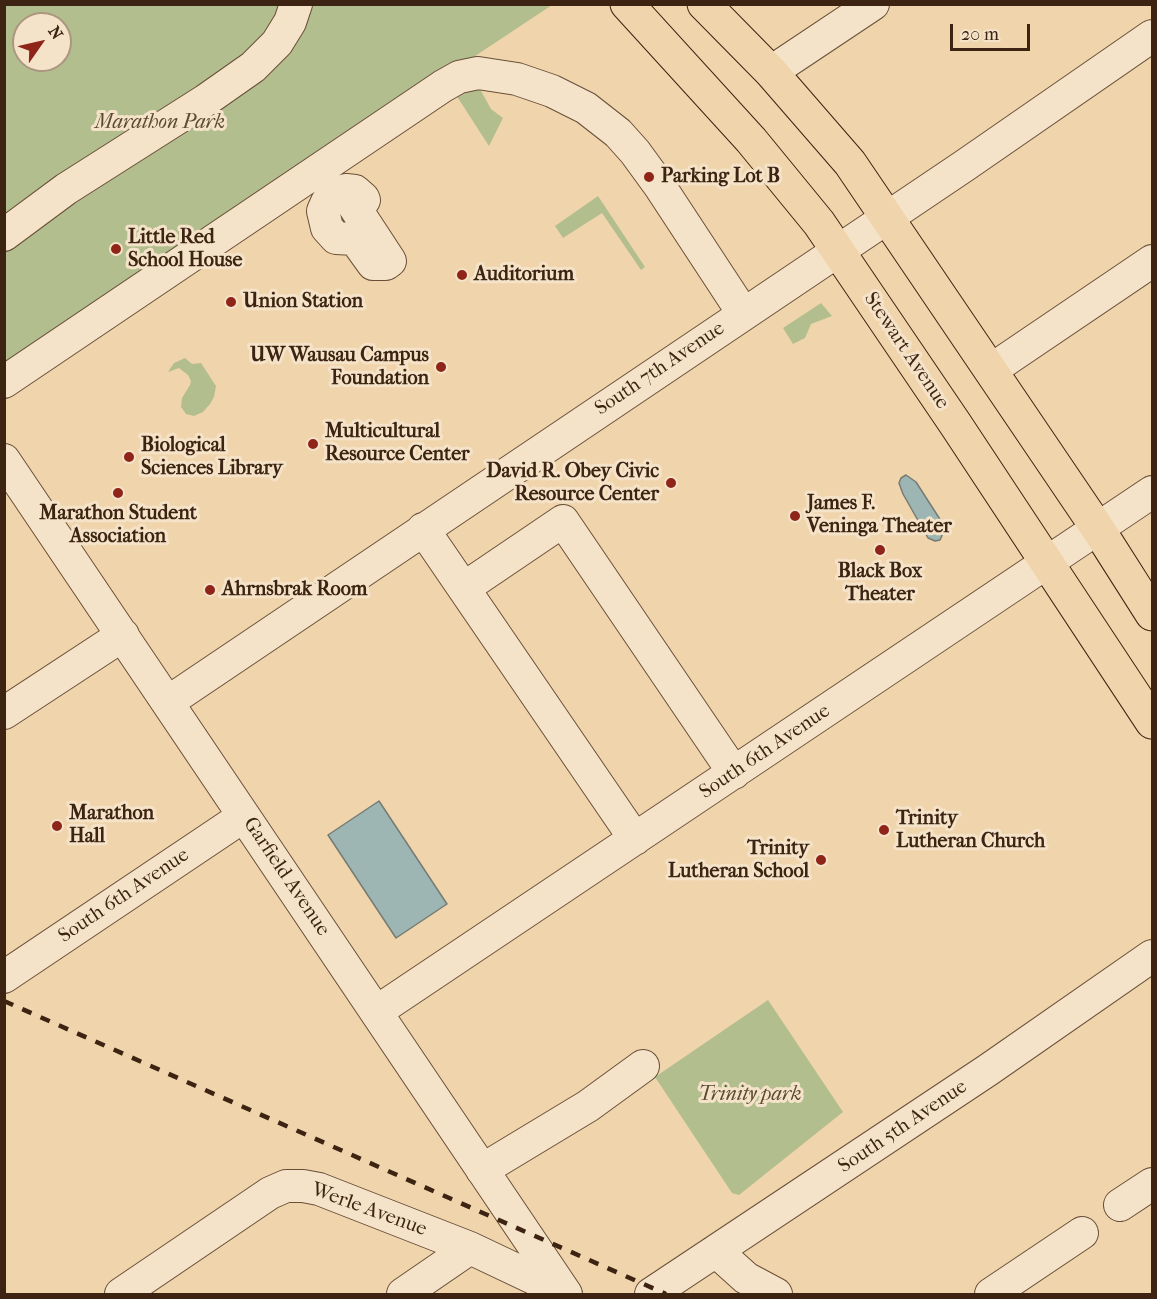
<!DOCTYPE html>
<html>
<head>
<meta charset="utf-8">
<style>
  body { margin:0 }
  #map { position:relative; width:1157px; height:1299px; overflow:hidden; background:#f0d4ac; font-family:"IM FELL French Canon",serif }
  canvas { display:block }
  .frame { position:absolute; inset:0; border:6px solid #3c2312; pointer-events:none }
  .north { position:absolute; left:12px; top:12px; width:60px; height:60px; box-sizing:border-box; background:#f5e3c9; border:2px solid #ab9680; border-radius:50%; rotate:56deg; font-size:16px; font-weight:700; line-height:24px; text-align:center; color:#3c2312 }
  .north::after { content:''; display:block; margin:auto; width:21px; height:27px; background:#8f2418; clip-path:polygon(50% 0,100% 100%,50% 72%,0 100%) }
  .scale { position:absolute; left:950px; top:24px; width:80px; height:27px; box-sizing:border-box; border:3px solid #3c2312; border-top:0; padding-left:8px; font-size:18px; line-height:21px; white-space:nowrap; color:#3c2312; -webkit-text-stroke:4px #f5e3c9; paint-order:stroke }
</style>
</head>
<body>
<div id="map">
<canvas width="1157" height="1299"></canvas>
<div class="frame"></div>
<div class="north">N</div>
<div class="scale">20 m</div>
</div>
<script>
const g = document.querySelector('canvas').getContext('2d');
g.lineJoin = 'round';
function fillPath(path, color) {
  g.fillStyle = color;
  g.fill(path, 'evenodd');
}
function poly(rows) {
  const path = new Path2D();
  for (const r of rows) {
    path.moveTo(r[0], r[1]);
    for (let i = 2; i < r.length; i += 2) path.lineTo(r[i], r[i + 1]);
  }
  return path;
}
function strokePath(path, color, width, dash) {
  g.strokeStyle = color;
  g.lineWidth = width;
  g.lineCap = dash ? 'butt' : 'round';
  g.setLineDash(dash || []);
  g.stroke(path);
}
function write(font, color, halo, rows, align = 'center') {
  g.font = font + ' "IM FELL French Canon",serif';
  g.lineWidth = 6;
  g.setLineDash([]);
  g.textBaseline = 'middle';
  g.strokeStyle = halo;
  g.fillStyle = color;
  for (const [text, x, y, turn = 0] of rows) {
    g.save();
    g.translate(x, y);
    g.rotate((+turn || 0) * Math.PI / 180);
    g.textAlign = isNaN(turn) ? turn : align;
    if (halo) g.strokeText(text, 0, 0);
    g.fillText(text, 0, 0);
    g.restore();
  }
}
const green = poly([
  [5,5,552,5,5,368],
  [24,24,60,24,60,60,24,60],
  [480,89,491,109,503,118,489,146,456,95],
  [598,196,645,267,641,270,602,213,563,238,555,226],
  [821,303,832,316,811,324,805,338,793,344,783,328],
  [185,358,192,364,201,363,216,386,214,397,210,404,203,412,194,416,186,414,181,407,182,398,190,385,191,381,188,375,179,368,168,372,174,363],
  [768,1000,843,1112,739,1195,732,1193,655,1077]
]);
const water = poly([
  [906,475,916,482,943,524,944,531,940,540,935,541,928,538,903,494,899,483,901,478,906,475],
  [379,801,447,904,396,938,328,835,379,801]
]);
const minor = poly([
  [771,72,873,4],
  [346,190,355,191,363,198,364,200,354,206,390,261,386,264,373,264,355,239,336,238,327,228,323,211,327,202,337,193,346,190],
  [4,235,66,189,206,100,253,67,277,43,290,22,296,4],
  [991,370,1152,261],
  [4,382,443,86,459,77,478,73,517,79,552,91,586,108,618,133,635,152,659,185,743,313],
  [4,460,566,1294],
  [423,529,635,839],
  [464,588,563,521,734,773],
  [168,702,964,166,1152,36],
  [4,713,123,635],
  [4,977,244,816],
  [376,1012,1152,492],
  [482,1170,588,1106,643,1066],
  [1120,1205,1152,1184],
  [716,1251,746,1278,776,1294],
  [121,1294,270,1193,286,1186,303,1186,319,1189,470,1248,565,1293],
  [403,1294,470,1248],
  [651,1294,988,1070,1152,956],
  [991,1294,1082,1233]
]);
const major = poly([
  [627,4,751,140,819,223,956,425,1152,722],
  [704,4,771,72,850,163,1098,529,1152,614]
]);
const rail = poly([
  [4,1001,666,1294]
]);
const markers = [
  [649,177,6,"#8f2418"],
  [116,249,6,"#8f2418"],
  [462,275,6,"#8f2418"],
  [231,302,6,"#8f2418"],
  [441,367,6,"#8f2418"],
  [313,444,6,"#8f2418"],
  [129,457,6,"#8f2418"],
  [671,483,6,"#8f2418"],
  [118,493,6,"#8f2418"],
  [795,516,6,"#8f2418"],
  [880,550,6,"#8f2418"],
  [210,590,6,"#8f2418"],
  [57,826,6,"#8f2418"],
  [884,830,6,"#8f2418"],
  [821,860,6,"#8f2418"]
];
const parkNames = [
  ["Marathon Park",160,123],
  ["Trinity park",750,1095]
];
const poiNames = [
  ["Parking Lot B",661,177],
  ["Little Red",128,238],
  ["School House",128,261],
  ["Auditorium",474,275],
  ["Union Station",243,302],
  ["UW Wausau Campus",429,356,"right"],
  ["Foundation",429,379,"right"],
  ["Multicultural",325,432],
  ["Resource Center",325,455],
  ["Biological",141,446],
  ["Sciences Library",141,469],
  ["David R. Obey Civic",659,472,"right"],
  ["Resource Center",659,495,"right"],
  ["James F.",807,504],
  ["Veninga Theater",807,527],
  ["Marathon Student",118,514,"center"],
  ["Association",118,537,"center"],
  ["Black Box",880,572,"center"],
  ["Theater",880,595,"center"],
  ["Ahrnsbrak Room",222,590],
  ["Marathon",69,814],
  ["Hall",69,837],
  ["Trinity",896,819],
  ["Lutheran Church",896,842],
  ["Trinity",809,849,"right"],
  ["Lutheran School",809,872,"right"]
];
const streetNames = [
  ["Stewart Avenue",906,351,56],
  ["South 7th Avenue",660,369,-34],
  ["South 6th Avenue",765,752,-34],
  ["Garfield Avenue",286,877,56],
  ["South 6th Avenue",124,896,-34],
  ["South 5th Avenue",903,1127,-34],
  ["Werle Avenue",369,1210,20]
];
fillPath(green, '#b3be8f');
fillPath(water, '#9db6b3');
strokePath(water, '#767b73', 1.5);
strokePath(minor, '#694f38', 34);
strokePath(major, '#3c2312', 35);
strokePath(minor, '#f5e3c9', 32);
strokePath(major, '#f0d4ac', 33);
strokePath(rail, '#3c2312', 4.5, [10, 10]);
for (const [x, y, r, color] of markers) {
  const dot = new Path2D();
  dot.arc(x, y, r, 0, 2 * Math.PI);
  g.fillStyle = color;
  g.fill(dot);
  strokePath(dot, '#f5e3c9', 2);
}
write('italic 20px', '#5a4a31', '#f5e3c9', parkNames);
write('bold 20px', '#3c2312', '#f5e3c9', poiNames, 'left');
write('20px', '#3c2312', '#f5e3c9', streetNames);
</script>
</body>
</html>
